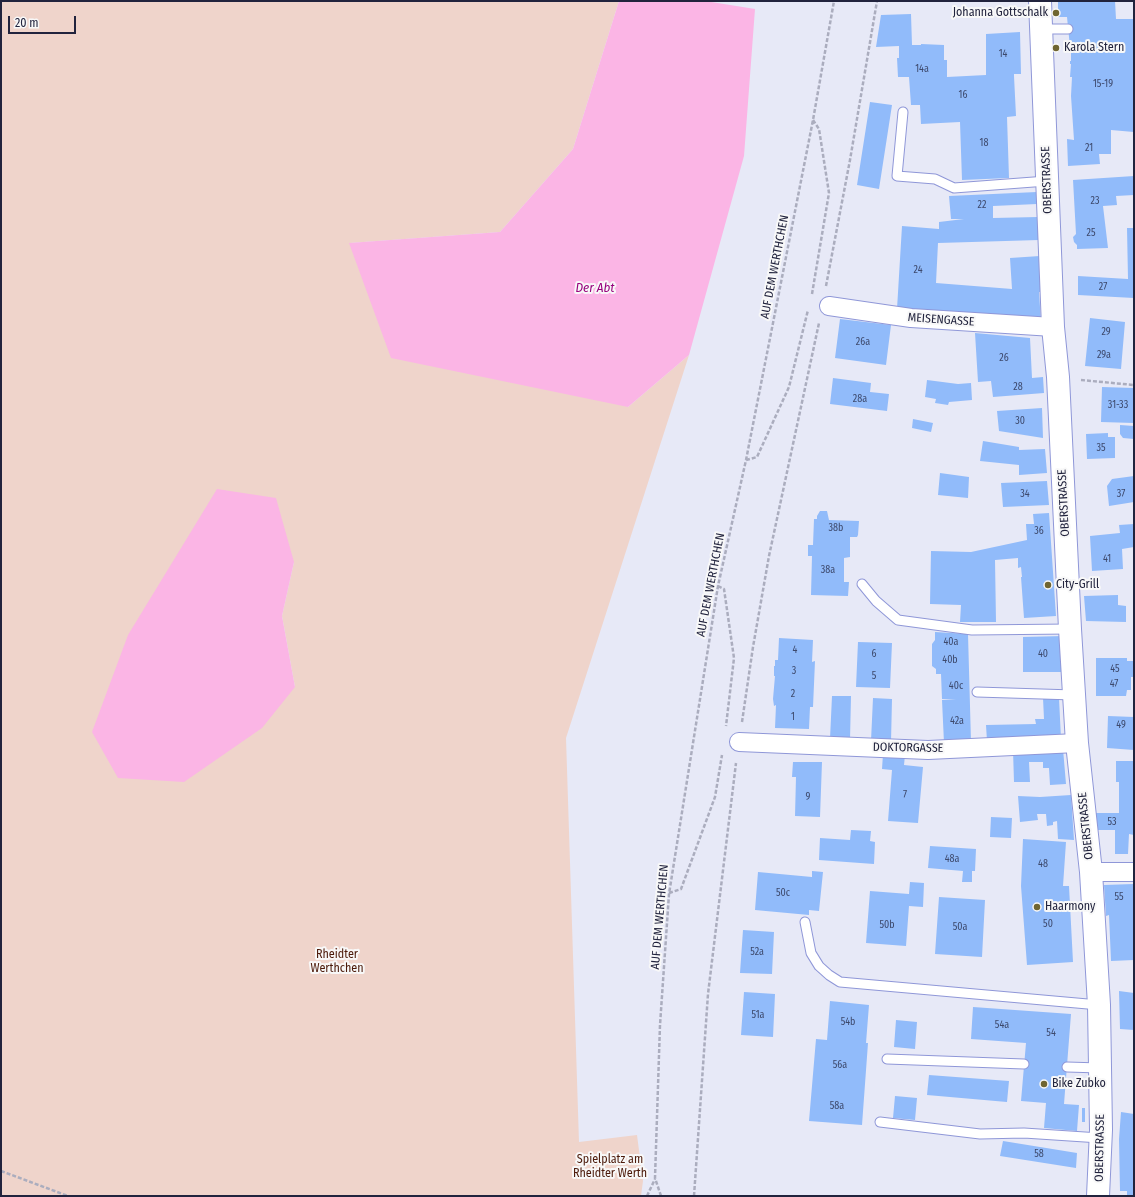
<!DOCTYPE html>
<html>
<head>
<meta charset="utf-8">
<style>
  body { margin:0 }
  #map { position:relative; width:1135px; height:1197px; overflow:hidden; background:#e7e9f7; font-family:"Fira Sans Condensed",sans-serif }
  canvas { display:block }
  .frame { position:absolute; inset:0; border:2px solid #21233d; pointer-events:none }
  .scale { position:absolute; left:8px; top:16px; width:68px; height:18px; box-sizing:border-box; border:2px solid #21233d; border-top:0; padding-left:5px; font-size:12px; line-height:14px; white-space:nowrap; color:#21233d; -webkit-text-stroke:3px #f8f8f8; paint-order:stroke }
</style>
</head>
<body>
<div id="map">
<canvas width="1135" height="1197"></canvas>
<div class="frame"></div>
<div class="scale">20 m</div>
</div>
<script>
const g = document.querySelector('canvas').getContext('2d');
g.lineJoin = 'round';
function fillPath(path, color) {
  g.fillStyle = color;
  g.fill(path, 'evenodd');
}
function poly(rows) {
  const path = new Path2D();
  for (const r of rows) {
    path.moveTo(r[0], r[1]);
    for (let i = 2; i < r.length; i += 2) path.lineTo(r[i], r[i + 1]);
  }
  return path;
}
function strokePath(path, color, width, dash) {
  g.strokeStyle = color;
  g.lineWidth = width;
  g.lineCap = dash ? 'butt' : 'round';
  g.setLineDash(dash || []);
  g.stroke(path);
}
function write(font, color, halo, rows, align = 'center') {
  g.font = font + ' "Fira Sans Condensed",sans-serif';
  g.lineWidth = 4;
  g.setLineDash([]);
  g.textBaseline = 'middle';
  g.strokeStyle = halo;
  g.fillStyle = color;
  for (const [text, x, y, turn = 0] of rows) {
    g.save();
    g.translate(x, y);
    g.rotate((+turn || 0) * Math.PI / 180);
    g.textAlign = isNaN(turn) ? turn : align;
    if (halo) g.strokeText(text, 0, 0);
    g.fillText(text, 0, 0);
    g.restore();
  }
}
const green = poly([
  [1,1,619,1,573,149,500,232,350,243,628,407,689,355,566,738,579,1142,637,1135,643,1181,641,1196,1,1196],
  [294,562,282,616,295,687,92,732]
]);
const water = poly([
  [619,1,705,1,755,9,744,156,689,355,628,407,391,358,349,243,500,232,573,149],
  [217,489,276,498,294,562,282,616,295,687,262,728,184,782,118,778,92,732,128,635]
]);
const building = poly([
  [1058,1,1115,1,1116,19,1134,19,1134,132,1111,130,1111,154,1099,154,1100,164,1068,166,1067,139,1074,140,1071,96,1072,77,1070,77,1071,64,1070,64,1070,61,1071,61,1071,51,1069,51,1069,47,1070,47,1067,17,1058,17],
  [911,14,912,45,921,45,921,44,944,45,944,60,947,60,947,77,986,75,986,34,1020,32,1021,74,1014,74,1014,76,1016,116,1007,117,1009,178,962,180,960,122,921,124,920,105,911,105,909,77,898,77,897,58,899,58,899,46,876,47,881,15],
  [870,102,892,105,879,189,857,185],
  [1134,176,1134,195,1116,196,1117,205,1103,206,1108,248,1077,249,1077,245,1074,242,1073,237,1076,234,1073,180],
  [1037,192,1037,204,993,206,993,218,1038,217,1039,240,938,243,936,283,1012,289,1010,258,1040,256,1042,292,1039,292,1041,322,897,309,902,226,939,229,939,222,964,219,951,219,949,196],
  [1127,228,1134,228,1134,298,1078,295,1078,276,1128,279],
  [1090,318,1125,322,1121,369,1085,366],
  [840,319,891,325,886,365,835,358],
  [975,333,1030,338,1032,378,1043,377,1044,393,993,397,991,381,978,382],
  [833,378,871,383,870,392,889,394,887,411,830,404],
  [927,380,958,384,971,383,972,400,949,402,948,405,935,403,936,399,925,397],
  [1102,387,1134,388,1134,423,1101,422],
  [1042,408,1043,438,999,431,997,411],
  [913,419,933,423,931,432,912,428],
  [1120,425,1134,426,1134,439,1123,438,1120,434],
  [1108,433,1108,437,1115,437,1115,458,1087,459,1086,434],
  [983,441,1019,447,1019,450,1045,449,1047,473,1019,475,1019,465,980,461],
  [940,473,969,477,968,498,938,495],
  [1134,476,1134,502,1109,506,1107,486,1112,479],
  [1047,481,1049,505,1003,507,1001,483],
  [820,511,827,511,829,520,859,521,858,535,857,537,850,537,850,557,844,558,844,582,849,582,848,596,811,595,812,556,808,556,808,545,813,545,814,519,817,519,817,516],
  [1049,513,1056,616,1024,618,1021,577,1022,577,1021,567,1018,568,1018,558,995,560,996,622,960,622,961,605,930,604,931,551,971,552,1027,540,1026,524,1034,524,1033,514],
  [1134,524,1134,547,1122,549,1123,569,1092,571,1090,536,1120,533,1119,525],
  [1118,595,1118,605,1126,606,1126,622,1086,621,1084,596],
  [935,632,968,634,971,742,944,743,942,700,956,699,942,699,941,674,936,674,936,669,932,666,932,644,935,640],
  [1064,636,1064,672,1023,672,1023,637],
  [779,638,813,640,812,662,815,661,813,707,810,707,809,729,775,728,776,705,774,706,773,699,775,676,774,676,774,666,775,666,775,660,778,660],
  [858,642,892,643,890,688,856,687],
  [1096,658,1127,658,1127,661,1134,661,1134,677,1131,677,1131,690,1127,690,1126,696,1096,696],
  [832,696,851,696,850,740,830,739],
  [873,698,892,699,891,742,871,741],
  [1043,698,1059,698,1061,739,987,741,986,725,1036,724,1035,719,1044,719],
  [1108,716,1134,717,1134,750,1107,748],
  [1063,749,1066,784,1050,785,1049,768,1043,768,1043,762,1029,762,1030,782,1014,782,1013,750],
  [883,754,905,755,904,765,923,767,918,823,888,821,892,770,882,769],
  [1116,761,1134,761,1134,835,1129,834,1128,854,1115,854,1115,830,1096,830,1095,813,1132,813,1119,813,1119,782,1116,782],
  [793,762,822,762,820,817,795,816,796,777,792,777],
  [1071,795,1074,840,1058,839,1057,821,1053,822,1053,825,1047,826,1046,814,1037,814,1038,820,1020,822,1018,796,1040,797],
  [991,817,1012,818,1011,838,990,837],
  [851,830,871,831,870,841,875,842,874,864,819,860,820,838,850,840],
  [1023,839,1066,842,1063,886,1069,886,1073,962,1027,965,1021,886],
  [930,846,976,849,975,871,972,871,972,882,962,882,963,871,928,868],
  [812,871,823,872,819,911,809,910,809,915,755,910,758,872,812,877],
  [910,882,924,883,923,907,909,906,906,946,866,943,870,891,909,894],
  [1134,884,1134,960,1111,961,1109,915,1106,916,1104,885],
  [939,897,985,900,982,957,935,954],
  [743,930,774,932,772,974,740,973],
  [1119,991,1134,993,1134,1030,1120,1029],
  [744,992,775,994,773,1037,741,1035],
  [830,1001,869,1005,866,1043,868,1043,862,1125,809,1121,816,1039,827,1040],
  [973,1007,1071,1014,1064,1104,1079,1105,1077,1131,1044,1128,1046,1103,1021,1101,1026,1043,971,1039],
  [896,1020,917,1022,915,1049,894,1047],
  [929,1075,1009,1081,1007,1102,927,1095],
  [895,1096,917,1098,915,1120,893,1118],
  [1082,1108,1085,1108,1085,1122,1082,1122],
  [1121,1112,1134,1114,1134,1196,1127,1196,1127,1191,1120,1191,1119,1139],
  [1003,1141,1077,1153,1076,1168,1000,1156]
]);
const path = poly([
  [826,286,850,160,877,1],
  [812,294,829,193,819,129,813,120],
  [1081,380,1134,385],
  [746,460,757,457,789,387,808,310],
  [718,586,724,589,734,658,726,726],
  [742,722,753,647,769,556,819,323],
  [669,893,681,889,715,797,722,755],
  [1,1171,68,1196],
  [647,1196,655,1179],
  [661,1196,655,1178,660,1025,669,894,718,586,746,460,813,120,834,1],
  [694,1196,708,994,736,763]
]);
const service = poly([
  [1040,29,1068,29],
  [903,112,897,176,935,179,954,188,1047,181],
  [862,584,876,601,898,620,972,630,1070,629],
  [977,692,1074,695],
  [805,922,811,953,819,966,829,975,840,982,1099,1005],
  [887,1059,1024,1064],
  [1067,1067,1100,1068],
  [880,1122,980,1134,1024,1133,1100,1138]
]);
const minor = poly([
  [829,306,911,318,1053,327],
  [739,742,928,750,1077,743],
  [1091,872,1134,872]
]);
const tertiary = poly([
  [1040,1,1053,327,1058,377,1070,629,1077,743,1091,872,1099,1005,1101,1130,1098,1196]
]);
const markers = [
  [1056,13,4,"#6f6531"],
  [1056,48,4,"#6f6531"],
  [1048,585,4,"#6f6531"],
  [1037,907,4,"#6f6531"],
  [1044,1084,4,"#6f6531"]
];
const numberNames = [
  ["14",1003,54],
  ["14a",922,69],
  ["15-19",1103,84],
  ["16",963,95],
  ["18",984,143],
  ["21",1089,148],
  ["23",1095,201],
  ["22",982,205],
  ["25",1091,233],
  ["24",918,270],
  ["27",1103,287],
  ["29",1106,332],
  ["26a",863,342],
  ["29a",1104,355],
  ["26",1004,358],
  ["28",1018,387],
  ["28a",860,399],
  ["31-33",1118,405],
  ["30",1020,421],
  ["35",1101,448],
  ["34",1025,494],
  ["37",1121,494],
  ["38b",836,528],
  ["36",1039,531],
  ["41",1107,559],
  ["38a",828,570],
  ["40a",951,642],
  ["4",795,650],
  ["6",874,654],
  ["40",1043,654],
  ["40b",950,660],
  ["45",1115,669],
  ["3",794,671],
  ["5",874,676],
  ["47",1114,684],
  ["40c",956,686],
  ["2",793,694],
  ["1",793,717],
  ["42a",957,721],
  ["49",1121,725],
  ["7",905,795],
  ["9",808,797],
  ["53",1112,822],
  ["48a",952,859],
  ["48",1043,864],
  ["50c",783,893],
  ["55",1119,897],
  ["50",1048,924],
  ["50b",887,925],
  ["50a",960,927],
  ["52a",757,952],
  ["51a",758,1015],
  ["54b",848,1022],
  ["54a",1002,1025],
  ["54",1051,1033],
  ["56a",840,1065],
  ["58a",837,1106],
  ["58",1039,1154]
];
const poiNames = [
  ["Johanna Gottschalk",1048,13,"right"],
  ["Karola Stern",1064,48],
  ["City-Grill",1056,585],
  ["Haarmony",1045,907],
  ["Bike Zubko",1052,1084]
];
const streetNames = [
  ["OBERSTRASSE",1047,180,-92],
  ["AUF DEM WERTHCHEN",775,267,-79],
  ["MEISENGASSE",941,320,4],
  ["OBERSTRASSE",1064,503,-93],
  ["AUF DEM WERTHCHEN",711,585,-79],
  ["DOKTORGASSE",908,748,1],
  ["OBERSTRASSE",1086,826,-96],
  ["AUF DEM WERTHCHEN",660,917,-85],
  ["OBERSTRASSE",1100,1148,-89]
];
const parkNames = [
  ["Rheidter",337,955],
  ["Werthchen",337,969],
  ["Spielplatz am",610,1160],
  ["Rheidter Werth",610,1174]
];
const waterNames = [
  ["Der Abt",595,288]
];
fillPath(green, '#efd4cb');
fillPath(water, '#fbb5e5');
fillPath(building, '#91bbfa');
strokePath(service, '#8f97d8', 11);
strokePath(minor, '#8f97d8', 20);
strokePath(tertiary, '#8f97d8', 24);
strokePath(path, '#abadbe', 2.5, [4, 2]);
strokePath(service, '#fff', 9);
strokePath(minor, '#fff', 18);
strokePath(tertiary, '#fff', 22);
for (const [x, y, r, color] of markers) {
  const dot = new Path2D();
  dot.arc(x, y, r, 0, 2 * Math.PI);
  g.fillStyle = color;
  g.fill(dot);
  strokePath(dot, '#f8f8f8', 1.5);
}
write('10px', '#3d496c', null, numberNames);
write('12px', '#21233d', '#f8f8f8', poiNames, 'left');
write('12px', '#21233d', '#f8f8f8', streetNames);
write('12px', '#4c1a0a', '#f8f8f8', parkNames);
write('italic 13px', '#96017c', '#f8f8f8', waterNames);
</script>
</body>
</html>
